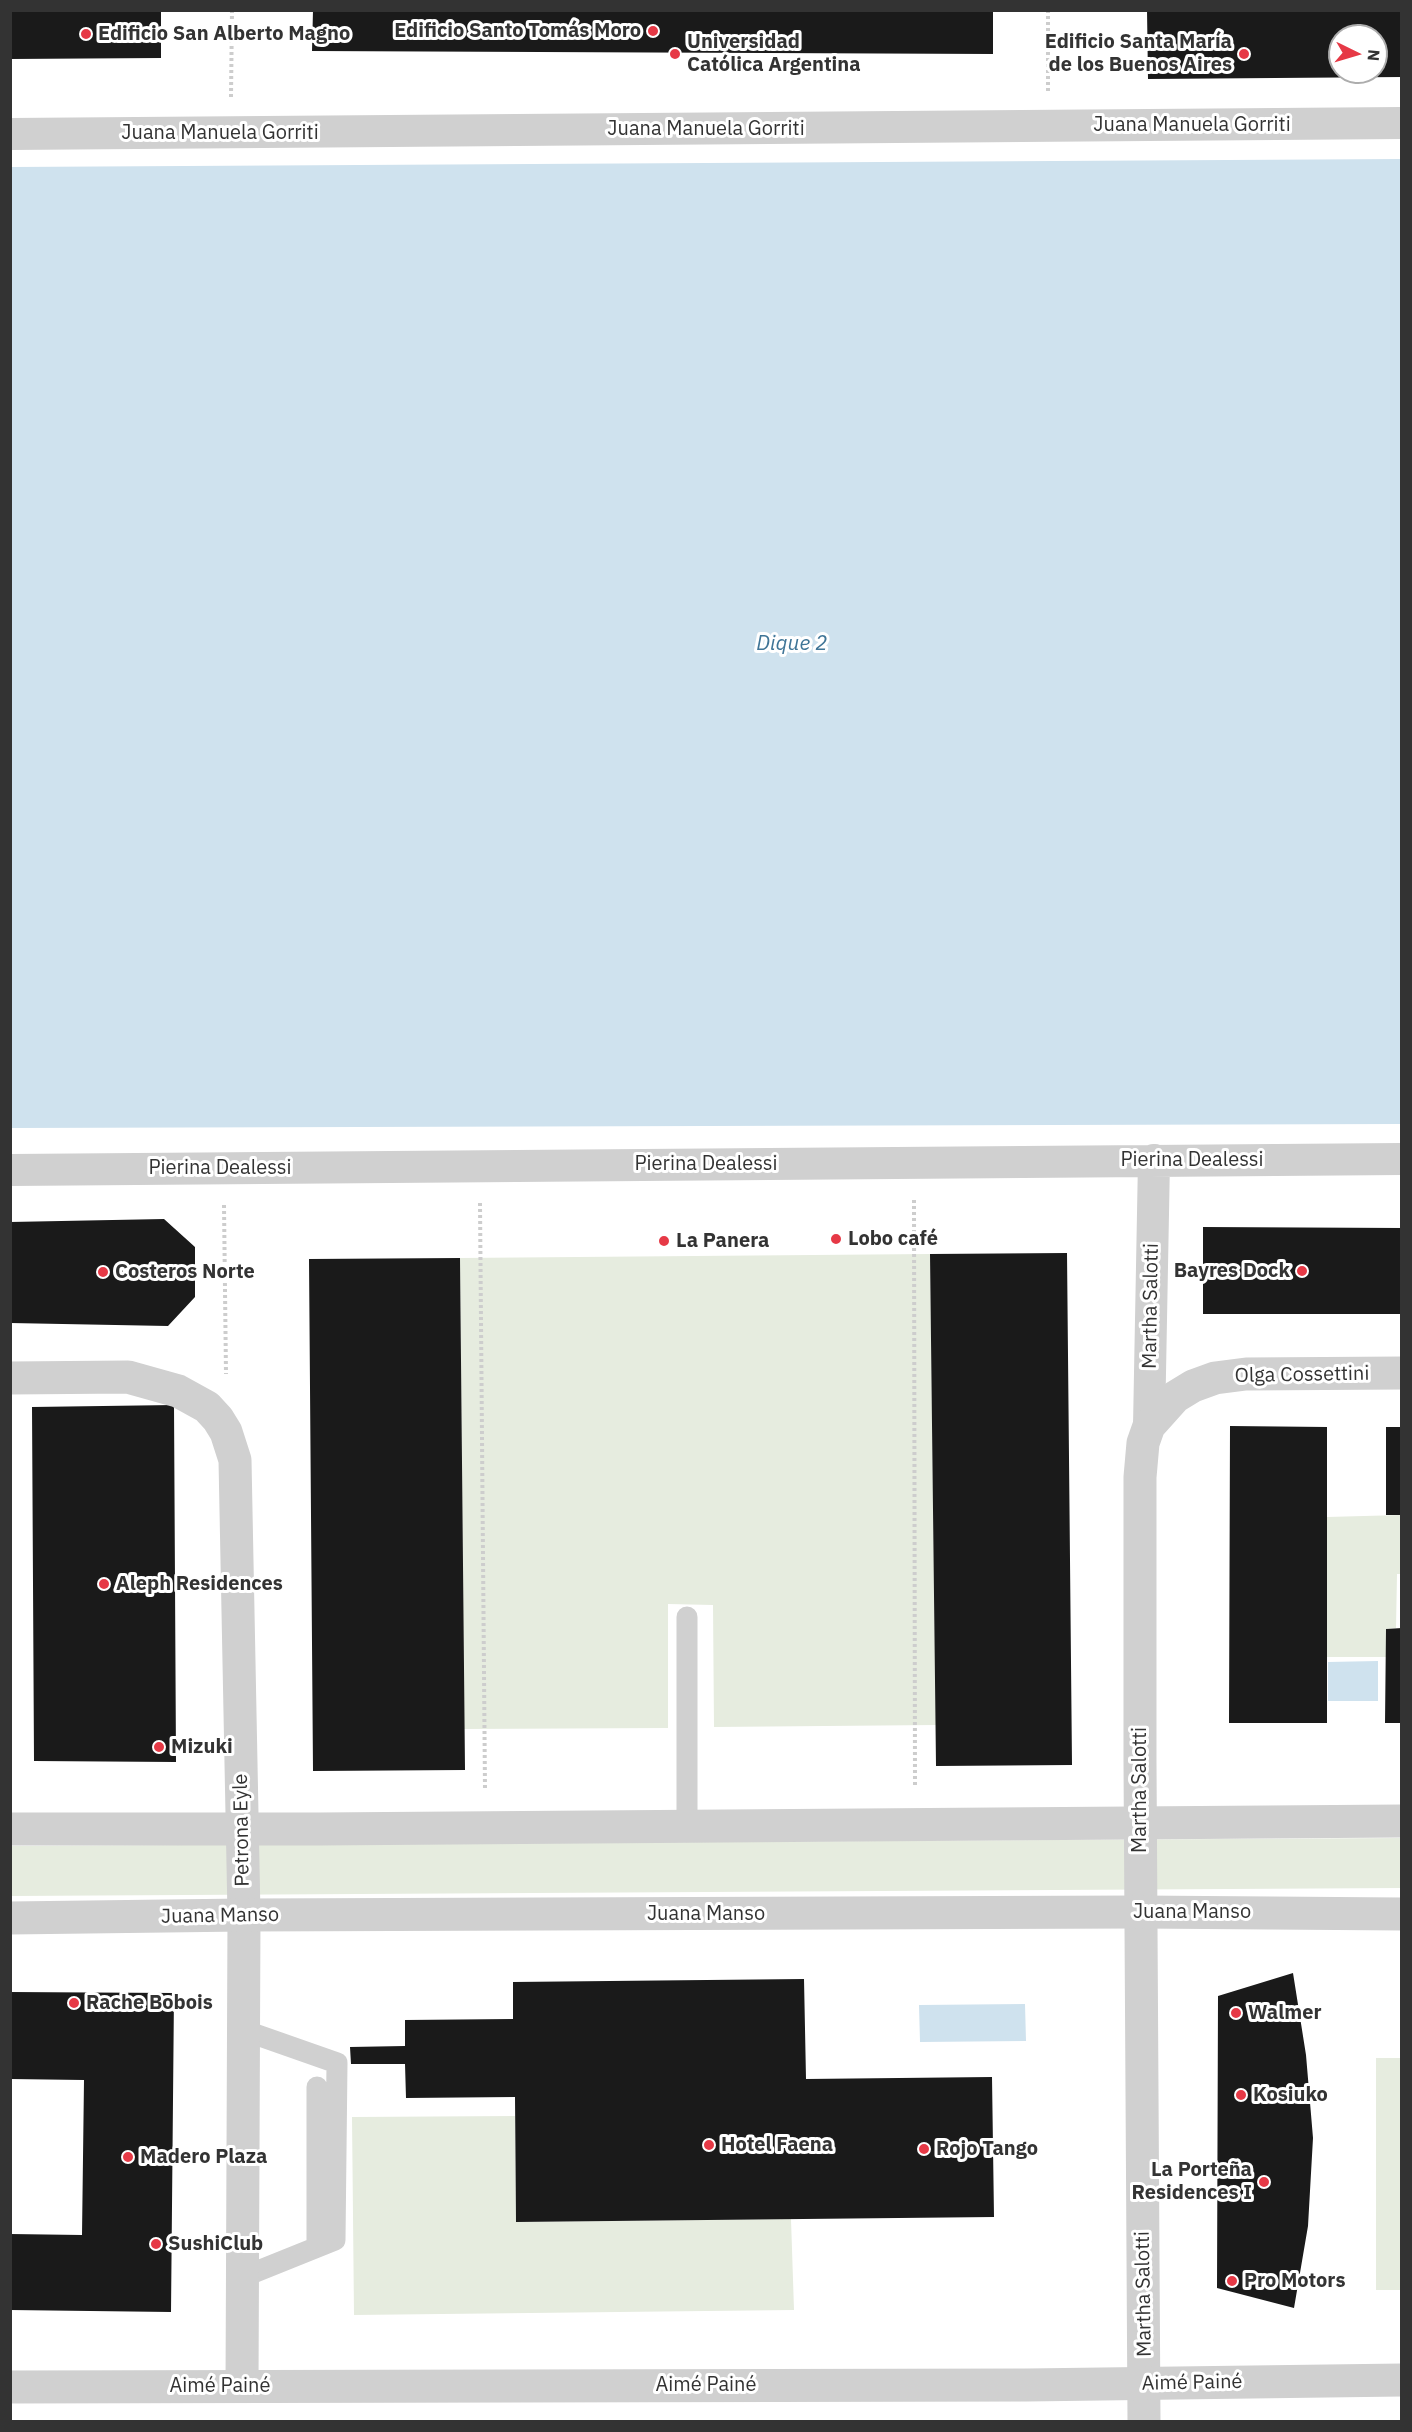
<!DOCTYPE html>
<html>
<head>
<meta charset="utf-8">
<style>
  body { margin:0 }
  #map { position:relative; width:1412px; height:2432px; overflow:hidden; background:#fff; font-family:"IBM Plex Sans",sans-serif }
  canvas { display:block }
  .frame { position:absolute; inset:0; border:12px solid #333; pointer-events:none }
  .north { position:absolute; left:1328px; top:24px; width:60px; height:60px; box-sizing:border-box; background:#fff; border:2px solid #adadad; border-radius:50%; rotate:95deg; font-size:16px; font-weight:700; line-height:24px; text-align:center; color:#333 }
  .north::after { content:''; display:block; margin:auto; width:21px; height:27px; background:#e63946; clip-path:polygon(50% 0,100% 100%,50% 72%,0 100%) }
</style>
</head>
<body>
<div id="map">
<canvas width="1412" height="2432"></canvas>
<div class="frame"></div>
<div class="north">N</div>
</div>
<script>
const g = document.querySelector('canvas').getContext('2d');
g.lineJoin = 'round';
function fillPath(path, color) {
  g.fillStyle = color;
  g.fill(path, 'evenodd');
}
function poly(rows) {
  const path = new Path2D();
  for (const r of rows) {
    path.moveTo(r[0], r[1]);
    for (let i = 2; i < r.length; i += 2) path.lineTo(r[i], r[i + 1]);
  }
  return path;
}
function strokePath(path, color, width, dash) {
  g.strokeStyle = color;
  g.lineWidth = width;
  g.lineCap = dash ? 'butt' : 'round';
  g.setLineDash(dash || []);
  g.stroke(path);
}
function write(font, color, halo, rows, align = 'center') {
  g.font = font + ' "IBM Plex Sans",sans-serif';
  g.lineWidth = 6;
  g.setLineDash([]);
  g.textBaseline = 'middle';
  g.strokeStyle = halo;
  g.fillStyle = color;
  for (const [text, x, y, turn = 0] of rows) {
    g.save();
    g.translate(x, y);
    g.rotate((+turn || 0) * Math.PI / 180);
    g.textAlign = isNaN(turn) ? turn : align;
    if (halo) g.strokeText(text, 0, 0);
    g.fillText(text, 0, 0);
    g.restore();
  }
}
const green = poly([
  [930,1254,936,1725,714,1727,713,1605,668,1604,668,1728,464,1729,460,1258],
  [1401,1515,1402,1574,1397,1574,1396,1628,1386,1629,1386,1657,1327,1657,1327,1517],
  [1401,1838,1402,1888,11,1896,10,1846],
  [1376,2058,1401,2058,1401,2290,1376,2290],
  [515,2116,516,2222,791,2219,794,2310,354,2315,352,2117]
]);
const water = poly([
  [1401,159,1401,1124,11,1128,11,167],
  [1378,1661,1378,1701,1328,1701,1328,1662],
  [1025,2004,1026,2041,920,2042,919,2005]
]);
const building = poly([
  [10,10,161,10,161,58,10,59],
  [313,10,993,10,993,54,312,51],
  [1147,10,1402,10,1402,77,1148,79],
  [1340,36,1376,36,1376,72,1340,72],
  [164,1219,195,1247,195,1297,168,1326,10,1323,10,1222],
  [1203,1227,1402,1228,1402,1314,1203,1314],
  [1067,1253,1072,1765,936,1766,930,1254],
  [460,1258,465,1770,313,1771,309,1259],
  [174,1405,176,1762,34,1761,32,1407],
  [1230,1426,1327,1427,1327,1723,1229,1723],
  [1386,1427,1402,1427,1402,1515,1386,1515],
  [1402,1628,1402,1723,1385,1723,1386,1629],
  [1293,1973,1306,2055,1313,2138,1308,2226,1294,2308,1217,2288,1218,1996],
  [804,1979,806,2079,992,2077,994,2217,516,2222,515,2097,406,2098,405,2064,351,2064,350,2047,405,2046,405,2020,513,2019,513,1982],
  [10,1992,174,1993,171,2312,10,2310,10,2234,82,2235,84,2080,10,2079]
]);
const path = poly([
  [1048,10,1048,91],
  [231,97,232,10],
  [914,1200,915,1786],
  [480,1203,485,1789],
  [224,1205,226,1374]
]);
const service = poly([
  [687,1617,687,1826],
  [317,2087,317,2247],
  [243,2277,335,2240,337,2063,243,2030]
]);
const pedestrian = poly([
  [10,134,1402,123],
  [10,1170,1402,1159],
  [1149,1426,1154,1160]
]);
const minor = poly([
  [10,1378,128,1377,178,1391,207,1407,218,1419,226,1432,235,1460,244,1915,242,2385],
  [1144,2422,1140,1762,1140,1477,1143,1443,1149,1426,1175,1397,1193,1386,1215,1378,1246,1374,1402,1373]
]);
const tertiary = poly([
  [10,1829,319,1829,1402,1821],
  [10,1918,244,1915,1140,1912,1402,1914],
  [10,2387,1027,2385,1402,2380]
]);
const markers = [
  [653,31,6,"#e63946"],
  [86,34,6,"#e63946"],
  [675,54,6,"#e63946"],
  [1244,54,6,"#e63946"],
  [836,1239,6,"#e63946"],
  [664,1241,6,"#e63946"],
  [1302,1271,6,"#e63946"],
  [103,1272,6,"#e63946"],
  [104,1584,6,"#e63946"],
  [159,1747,6,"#e63946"],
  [74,2003,6,"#e63946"],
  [1236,2013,6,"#e63946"],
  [1241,2095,6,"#e63946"],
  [709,2145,6,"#e63946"],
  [924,2149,6,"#e63946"],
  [128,2157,6,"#e63946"],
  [1264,2182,6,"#e63946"],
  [156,2244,6,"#e63946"],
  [1232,2281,6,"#e63946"]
];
const poiNames = [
  ["Edificio Santo Tomás Moro",641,31,"right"],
  ["Edificio San Alberto Magno",98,34],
  ["Universidad",687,42],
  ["Católica Argentina",687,65],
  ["Edificio Santa María",1232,42,"right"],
  ["de los Buenos Aires",1232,65,"right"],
  ["Lobo café",848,1239],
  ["La Panera",676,1241],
  ["Bayres Dock",1290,1271,"right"],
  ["Costeros Norte",115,1272],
  ["Aleph Residences",116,1584],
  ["Mizuki",171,1747],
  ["Rache Bobois",86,2003],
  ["Walmer",1248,2013],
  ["Kosiuko",1253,2095],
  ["Hotel Faena",721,2145],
  ["Rojo Tango",936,2149],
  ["Madero Plaza",140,2157],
  ["La Porteña",1252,2170,"right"],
  ["Residences I",1252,2193,"right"],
  ["SushiClub",168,2244],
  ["Pro Motors",1244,2281]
];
const streetNames = [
  ["Juana Manuela Gorriti",1192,125],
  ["Juana Manuela Gorriti",706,129],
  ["Juana Manuela Gorriti",220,133],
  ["Pierina Dealessi",1192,1160],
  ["Pierina Dealessi",706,1164],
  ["Pierina Dealessi",220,1168],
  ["Martha Salotti",1151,1306,-89],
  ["Olga Cossettini",1302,1375,-1],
  ["Martha Salotti",1140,1790,-90],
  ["Petrona Eyle",242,1830,-91],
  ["Juana Manso",1192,1912],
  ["Juana Manso",706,1914],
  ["Juana Manso",220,1916,-1],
  ["Martha Salotti",1144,2294,-91],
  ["Aimé Painé",1192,2383,-1],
  ["Aimé Painé",706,2385],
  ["Aimé Painé",220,2386]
];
const waterNames = [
  ["Dique 2",792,644]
];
fillPath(green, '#e6ecdf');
fillPath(water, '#cfe2ee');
fillPath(building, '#1a1a1a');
strokePath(path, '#cdcdcd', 4, [3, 3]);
strokePath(service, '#d0d0d0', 21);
strokePath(pedestrian, '#d0d0d0', 32);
strokePath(minor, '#d0d0d0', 33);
strokePath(tertiary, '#d0d0d0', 33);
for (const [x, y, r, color] of markers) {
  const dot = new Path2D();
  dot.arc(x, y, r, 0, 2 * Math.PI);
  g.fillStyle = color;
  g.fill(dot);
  strokePath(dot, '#fff', 2);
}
write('bold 20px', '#333', '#fff', poiNames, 'left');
write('20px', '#333', '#fff', streetNames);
write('italic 21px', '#3f7597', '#fff', waterNames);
</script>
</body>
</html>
